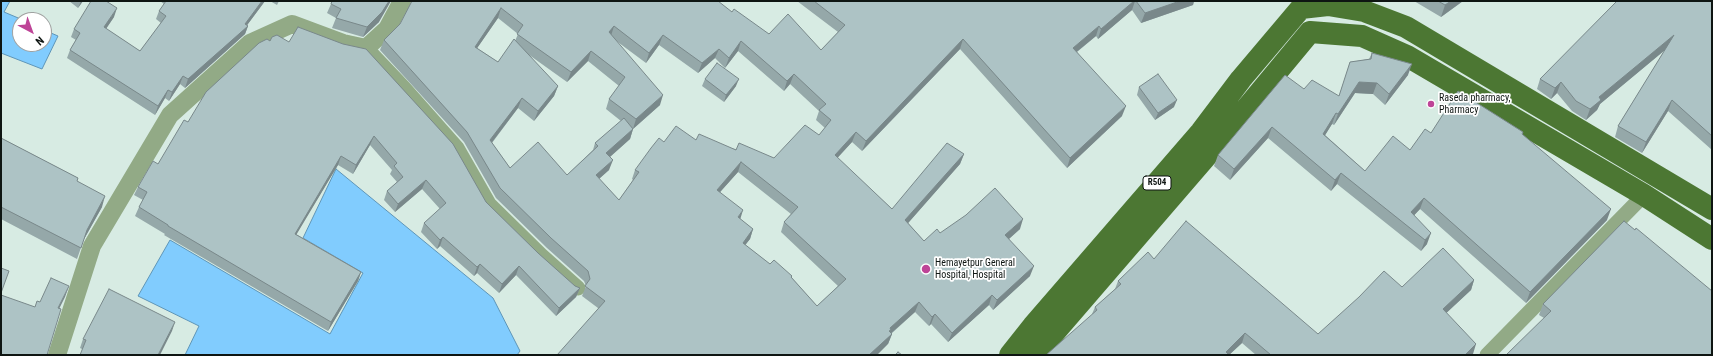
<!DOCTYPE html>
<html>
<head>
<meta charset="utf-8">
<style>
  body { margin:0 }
  #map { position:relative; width:1713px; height:356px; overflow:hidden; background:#d7ebe3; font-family:"Roboto Condensed",sans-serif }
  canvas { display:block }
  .frame { position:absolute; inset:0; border:2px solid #0e1512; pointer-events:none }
  .north { position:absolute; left:12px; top:12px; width:40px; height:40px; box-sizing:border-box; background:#fff; border:1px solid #9fa1a0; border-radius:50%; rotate:139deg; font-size:11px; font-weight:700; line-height:16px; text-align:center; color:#0e1512 }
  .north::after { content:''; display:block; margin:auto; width:14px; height:18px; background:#be4497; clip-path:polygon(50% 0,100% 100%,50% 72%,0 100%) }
</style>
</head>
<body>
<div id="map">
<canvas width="1713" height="356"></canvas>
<div class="frame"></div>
<div class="north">N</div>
</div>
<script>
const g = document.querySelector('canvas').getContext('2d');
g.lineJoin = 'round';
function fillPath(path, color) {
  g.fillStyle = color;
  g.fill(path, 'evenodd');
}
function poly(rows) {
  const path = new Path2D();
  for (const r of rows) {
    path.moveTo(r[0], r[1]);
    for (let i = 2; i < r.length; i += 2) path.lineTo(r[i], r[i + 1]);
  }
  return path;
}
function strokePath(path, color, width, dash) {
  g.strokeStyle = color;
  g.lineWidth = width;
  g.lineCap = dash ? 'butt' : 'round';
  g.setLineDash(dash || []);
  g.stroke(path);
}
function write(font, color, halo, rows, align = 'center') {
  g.font = font + ' "Roboto Condensed",sans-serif';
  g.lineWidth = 3.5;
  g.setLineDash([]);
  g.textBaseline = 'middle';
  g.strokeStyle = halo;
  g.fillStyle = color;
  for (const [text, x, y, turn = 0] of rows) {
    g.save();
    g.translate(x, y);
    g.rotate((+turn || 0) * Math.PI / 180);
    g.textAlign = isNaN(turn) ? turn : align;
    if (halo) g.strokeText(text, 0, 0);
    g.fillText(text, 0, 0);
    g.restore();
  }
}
const water = poly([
  [1,1,10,1,4,12,23,20,20,20,20,44,44,44,44,30,58,36,42,69,1,53,1,1],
  [336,169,493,298,520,351,517,355,185,355,199,326,138,296,170,240,330,334,363,273,303,238,336,169]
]);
const minor = poly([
  [366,48,404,88,457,148,489,204,541,255,578,288],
  [1487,355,1644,195]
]);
const tertiary = poly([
  [57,355,92,246,170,115,250,43,292,24,343,43,366,48,387,29,402,1]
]);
const primary = poly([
  [1310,32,1362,36,1407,56,1644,195,1712,239],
  [1010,355,1033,326,1201,132,1241,79,1301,8,1328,5,1364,11,1406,27,1712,209],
  [1035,355,1222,138,1310,32]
]);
const wall = poly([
  [69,1,83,1,78,8],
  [160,1,265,1,247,25,248,26,245,34,185,88,180,84,169,101,165,98,155,115,67,58,70,50,76,40,71,37,74,29,114,17,106,29,140,51,161,23,156,19,159,11,164,4],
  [270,1,279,1,277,5],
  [412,1,732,12,769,34,821,50,838,32,797,1,1194,1,1193,5,1141,23,1132,10,1098,39,1096,36,1077,52,1122,116,1067,168,960,49,862,151,852,142,837,158,892,209,964,154,960,164,908,223,924,241,940,233,1020,229,1009,239,1030,276,993,310,989,305,948,342,931,324,929,326,915,312,891,334,892,334,888,344,598,308,582,296,586,286,584,281,547,248,496,198,464,142,380,50,384,40,400,24],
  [498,18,518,34,515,41,498,62,477,48],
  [615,40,646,63,659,45,698,73,715,58,725,68,738,51,784,91,790,84,819,111,816,120,825,128,819,135,774,158,696,140,664,142,635,170,632,179,633,180,619,200,599,179,609,170,610,157,630,139,633,129,660,105],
  [525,52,567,82,588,61,619,86,609,99,606,109,621,121,595,143,593,150,567,175,510,168,492,143,518,108,534,121,554,96,558,86],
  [738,172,791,214,784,222,781,232,838,286,817,306,792,278,792,276,770,264,745,245,750,239,753,229,740,219,720,192],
  [1414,1,1463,1,1441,17],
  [1712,1,1712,150,1668,111,1642,153,1615,137,1618,126,1665,50,1600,104,1597,110,1586,120,1572,111,1557,93,1551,99,1537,89,1540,79],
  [331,4,379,22,363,37,332,28,336,18,327,13],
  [259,43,486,202,538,253,575,286,580,288,576,297,556,316,516,275,499,293,477,273,474,276,440,246,437,249,421,232,424,223,440,209,422,189,395,212,384,200,387,191,397,182,390,174,392,170,370,145,353,174,338,165,296,234,361,272,358,281,328,331,164,235,165,234,135,216,139,207,143,200,134,195,138,187,158,164,188,122],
  [1372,53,1408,75,1385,105,1373,94,1355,93,1334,125,1332,124,1325,135,1365,171,1410,150,1431,133,1523,132,1523,135,1607,220,1526,303,1420,209,1414,215,1427,244,1421,251,1337,184,1331,191,1268,138,1230,180,1214,166,1218,155,1304,89,1339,96,1350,62,1369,59],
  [705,79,736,86,724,102,702,86],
  [1139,87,1174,107,1155,120,1137,95],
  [1,138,78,178,77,181,102,207,84,239,77,259,1,219],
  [1635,230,1544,318,1539,315,1543,304],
  [1154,259,1318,334,1402,287,1474,280,1471,290,1446,313,1473,354,1471,355,1256,355,1242,343,1229,355,1092,314,1095,307,1115,289,1118,281],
  [172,331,82,349,80,348,83,339]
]);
const shadedWall = poly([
  [81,1,83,1,78,8],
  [262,1,265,1,245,28,248,26,245,34,185,88,188,79,245,24],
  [389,1,391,1,379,22,363,37,367,27],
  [1134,1,1135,1,1132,10,1098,39,1101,29],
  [1180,1,1194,1,1193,5,1141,23,1145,13],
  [1451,1,1463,1,1441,17,1445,5],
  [117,8,114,17,101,36,104,27],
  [501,8,498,18,471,57,475,47],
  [614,26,611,36,609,32],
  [1099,26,1096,36,1069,58,1073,48],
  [663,35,659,45,646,63,649,53],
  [1674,35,1671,45,1600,104,1597,110,1586,120,1590,109,1599,97],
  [963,39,960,49,862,151,866,141],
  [741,41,738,51,725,68,729,58],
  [719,49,715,58,698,73,702,63],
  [591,51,588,61,567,82,571,72],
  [1412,64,1408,75,1385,105,1389,94],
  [794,74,790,84,784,91,787,81],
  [183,76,180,84,169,101,172,92],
  [739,79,736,86,724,102,726,95],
  [1359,82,1377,83,1373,94,1355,93,1334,125,1338,114],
  [1561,82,1557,93,1551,99,1555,88],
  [558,86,554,96,534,121,538,111],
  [168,90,165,98,155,115,158,106],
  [663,95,660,105,633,129,636,119],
  [522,98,518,108,486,150,490,140],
  [1177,100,1174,107,1155,120,1158,113],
  [1672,100,1668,111,1642,153,1646,142],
  [1126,106,1122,116,1067,168,1070,158],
  [1336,113,1332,124,1319,145,1323,134],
  [1272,127,1268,138,1230,180,1234,169],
  [633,129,630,139,603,163,606,153],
  [856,132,852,142,831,165,835,155],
  [374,136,370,145,353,174,356,165],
  [964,154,960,164,902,230,905,220],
  [341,156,338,165,292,242,295,234],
  [613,160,609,170,592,185,596,175],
  [741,162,738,172,713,200,717,190],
  [1341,173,1337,184,1331,191,1335,180],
  [426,180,422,189,395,212,398,204],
  [105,196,102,207,83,241,87,230],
  [1424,198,1420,209,1407,223,1411,212],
  [1611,209,1607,220,1526,303,1530,292],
  [743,210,740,220,738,217],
  [1023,219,1020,229,1002,245,1005,235],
  [753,229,750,239,739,253,743,243],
  [1431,233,1427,244,1421,251,1425,240],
  [443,237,440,246,437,249,440,240],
  [480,264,477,273,474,276,477,267],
  [519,266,516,275,499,293,502,284],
  [1034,266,1030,276,993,310,997,300],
  [361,272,358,281,328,331,331,322],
  [1474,280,1471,290,1440,319,1443,309],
  [69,286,65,297,54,319,58,308],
  [580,288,576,297,556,316,559,308],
  [992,295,989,305,948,342,952,333],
  [919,302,915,312,889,335,892,334,888,344,877,355,869,355,890,328],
  [935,314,931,324,929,326,932,317],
  [175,322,172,331,160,355,158,355],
  [1245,333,1242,343,1229,355,1226,352],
  [1476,344,1473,354,1471,355,1465,355]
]);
const building = poly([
  [91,1,106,1,117,8,104,27,140,51,166,16,159,11,166,1,262,1,245,24,248,26,188,79,183,76,172,92,168,90,158,106,70,50,80,33,74,29,91,1],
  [332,1,389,1,382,12,367,27,336,18,341,9,331,4,332,1],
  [412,1,718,1,732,12,734,9,769,34,788,14,821,50,845,25,814,1,1134,1,1101,29,1099,26,1073,48,1126,106,1070,158,963,39,866,141,856,132,835,155,892,209,947,143,964,154,905,220,924,241,937,229,940,233,966,215,995,188,1023,219,1005,235,1034,266,997,300,992,295,952,333,935,314,932,317,919,302,890,328,891,330,889,331,892,334,869,355,557,355,605,301,585,286,590,279,588,271,551,238,500,188,467,132,384,40,400,24,412,1],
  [501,8,523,25,517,34,571,72,591,51,625,77,609,99,636,119,663,95,609,32,614,26,649,53,663,35,702,63,719,49,729,58,741,41,787,81,794,74,826,104,819,110,831,120,819,135,805,125,774,158,739,143,736,150,699,134,696,140,676,126,664,142,659,138,651,148,635,170,639,172,619,200,596,175,613,160,606,153,633,129,624,118,595,143,598,146,567,175,538,142,510,168,490,140,522,98,538,111,558,86,514,39,498,62,475,47,501,8],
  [741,162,798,207,784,222,846,279,817,306,791,277,792,276,774,260,770,264,743,243,753,229,738,217,743,210,717,190,741,162],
  [1136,1,1180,1,1145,13,1136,1],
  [1438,1,1451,1,1445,5,1438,1],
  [1617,1,1712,1,1712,136,1672,100,1646,142,1618,126,1674,35,1599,97,1601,100,1590,109,1576,101,1561,82,1555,88,1540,79,1617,1],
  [298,27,343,44,366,49,453,144,486,202,538,253,575,286,580,288,559,308,519,266,502,284,480,264,477,267,443,237,440,240,424,223,446,203,426,180,398,204,387,191,403,177,394,166,397,163,374,136,356,165,341,156,295,234,361,272,331,322,168,226,168,225,139,207,147,192,138,187,153,161,158,164,184,120,188,122,206,92,259,43,267,39,270,41,272,37,277,35,289,42,298,27],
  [1372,53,1412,64,1389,94,1377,83,1359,82,1338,114,1336,113,1323,134,1365,171,1393,136,1410,150,1425,129,1431,133,1458,91,1523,132,1522,134,1611,209,1530,292,1424,198,1411,212,1431,233,1425,240,1341,173,1335,180,1272,127,1234,169,1218,155,1285,75,1304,89,1312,80,1339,96,1350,62,1371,59,1372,53],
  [717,63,739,79,726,95,705,79,717,63],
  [1158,74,1177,100,1158,113,1139,87,1158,74],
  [1,138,78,178,77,181,105,196,87,230,81,248,1,207,1,138],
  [1186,221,1318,334,1359,297,1384,271,1402,287,1443,248,1474,280,1443,309,1476,344,1465,355,1271,355,1245,333,1226,352,1229,355,1046,355,1097,310,1095,307,1121,284,1118,281,1148,252,1154,259,1186,221],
  [1624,221,1635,230,1636,228,1712,291,1712,355,1506,355,1551,311,1543,304,1624,221],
  [1,268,9,271,1,293,1,268],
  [51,278,69,286,58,308,61,309,47,355,1,355,1,295,35,307,37,301,40,302,51,278],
  [109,289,175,322,158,355,80,355,86,340,83,339,109,289],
  [898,352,902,355,895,355,898,352]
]);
const markers = [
  [1431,104,4,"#be4497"],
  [926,269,5,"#be4497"]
];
const shields = [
  [1157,183,28]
];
const shieldNames = [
  ["R504",1157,183]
];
const poiNames = [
  ["Raseda pharmacy,",1439,98],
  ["Pharmacy",1439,110],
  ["Hemayetpur General",935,263],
  ["Hospital, Hospital",935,275]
];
fillPath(water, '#81ccfe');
strokePath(water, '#5e95b7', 1);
strokePath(minor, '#92aa86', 15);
strokePath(tertiary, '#92aa86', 18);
strokePath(primary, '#4c7733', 22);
fillPath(wall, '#95a8a9');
fillPath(shadedWall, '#79888a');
fillPath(building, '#adc3c5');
strokePath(building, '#79888a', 1);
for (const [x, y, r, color] of markers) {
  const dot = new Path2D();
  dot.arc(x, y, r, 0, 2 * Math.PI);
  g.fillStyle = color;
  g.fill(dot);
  strokePath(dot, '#fff', 1.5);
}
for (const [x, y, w] of shields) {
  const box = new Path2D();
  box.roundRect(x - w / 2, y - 7, w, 14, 3);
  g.fillStyle = '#fff';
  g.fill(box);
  strokePath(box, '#0e1512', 1);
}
write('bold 9px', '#0e1512', null, shieldNames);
write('10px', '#0e1512', '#fff', poiNames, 'left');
</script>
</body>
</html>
